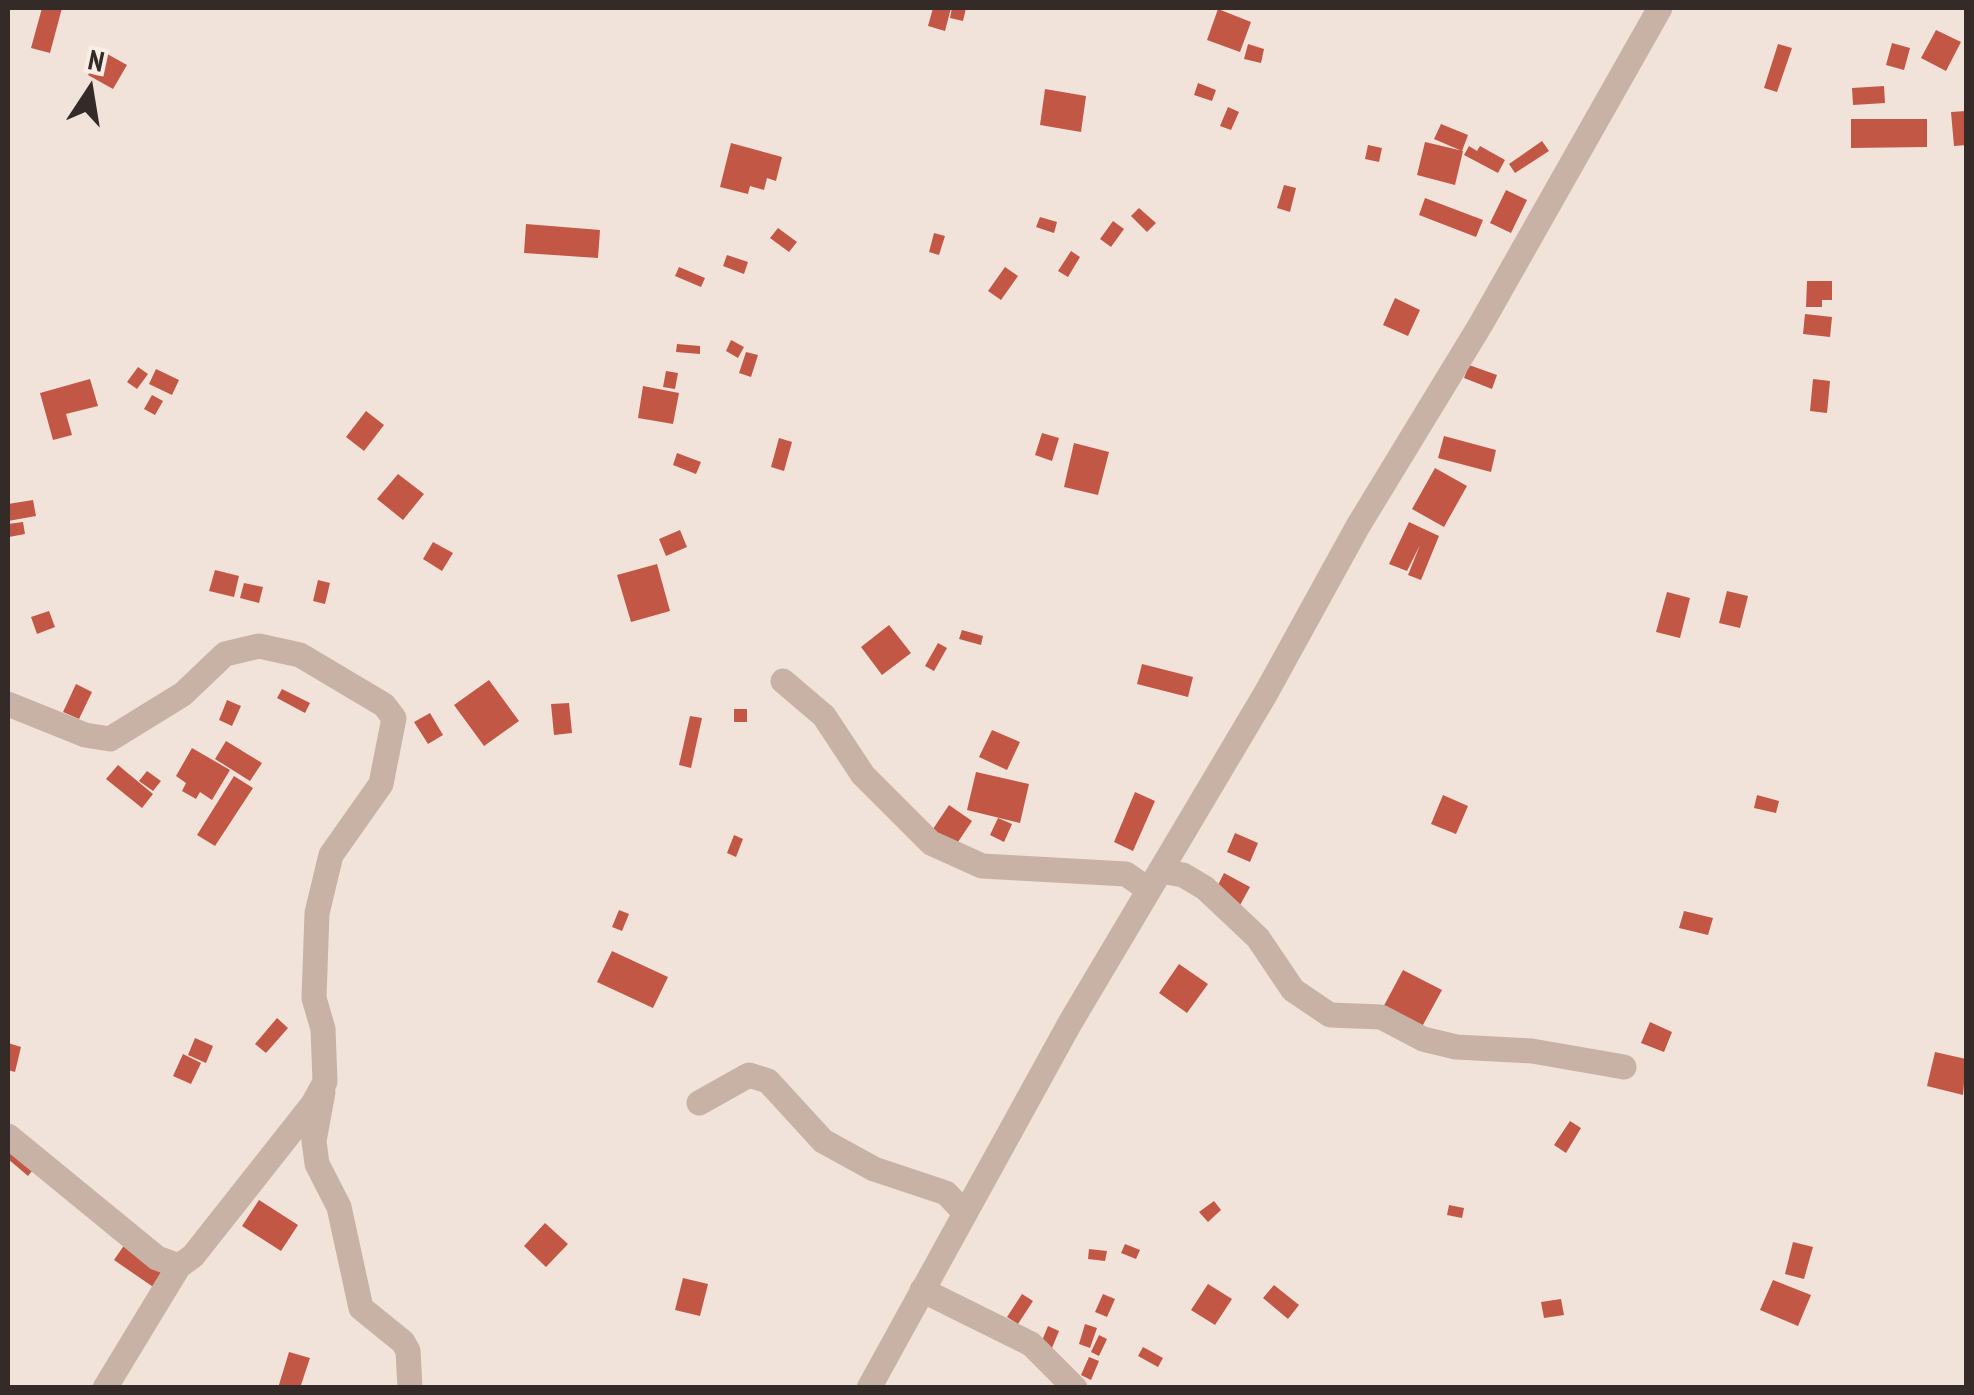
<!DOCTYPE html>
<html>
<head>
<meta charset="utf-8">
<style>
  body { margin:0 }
  #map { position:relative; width:1974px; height:1395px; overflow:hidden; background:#f1e3d9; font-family:"PT Sans Narrow",sans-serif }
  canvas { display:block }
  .frame { position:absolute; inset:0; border:10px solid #342a27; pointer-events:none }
  .north { position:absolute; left:40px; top:40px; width:100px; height:100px; -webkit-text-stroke:8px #f9eee5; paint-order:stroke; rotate:12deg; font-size:28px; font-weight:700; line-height:40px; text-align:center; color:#342a27 }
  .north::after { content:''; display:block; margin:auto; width:35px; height:45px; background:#342a27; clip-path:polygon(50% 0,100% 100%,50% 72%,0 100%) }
</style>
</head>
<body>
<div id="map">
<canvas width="1974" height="1395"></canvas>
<div class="frame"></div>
<div class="north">N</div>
</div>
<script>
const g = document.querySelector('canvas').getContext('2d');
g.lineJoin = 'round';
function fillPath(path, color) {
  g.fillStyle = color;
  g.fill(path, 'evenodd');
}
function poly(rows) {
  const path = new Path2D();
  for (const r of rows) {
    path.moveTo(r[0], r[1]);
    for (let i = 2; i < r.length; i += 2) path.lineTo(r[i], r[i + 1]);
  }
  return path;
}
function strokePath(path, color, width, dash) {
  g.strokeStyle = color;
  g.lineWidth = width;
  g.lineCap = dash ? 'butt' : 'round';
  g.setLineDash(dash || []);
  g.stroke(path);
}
const building = poly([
  [42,8,62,8,50,53,31,48],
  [933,8,951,8,945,31,928,26],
  [952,8,966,8,963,21,950,18],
  [1218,9,1251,22,1240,52,1207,40],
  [1936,30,1961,42,1946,71,1921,58],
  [1892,43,1910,48,1904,70,1886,65],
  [1248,44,1264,49,1261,63,1244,59],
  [1778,44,1792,48,1777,92,1764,88],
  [102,51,127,65,113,89,88,75],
  [1198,83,1216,90,1212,101,1194,95],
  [1884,86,1885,103,1853,105,1852,88],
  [1045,89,1086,96,1081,132,1040,125],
  [1228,107,1239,112,1231,130,1220,126],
  [1966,111,1966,145,1954,146,1951,112],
  [1851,119,1927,119,1927,147,1851,148],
  [1441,124,1468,135,1462,151,1434,139],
  [1542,141,1549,151,1515,173,1509,164],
  [1425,142,1463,151,1455,185,1417,175],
  [731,143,782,157,776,181,767,178,764,190,750,186,748,194,720,187],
  [1368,145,1382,148,1379,162,1365,159],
  [1469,146,1477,151,1480,146,1505,160,1498,173,1464,155],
  [1284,185,1296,188,1290,212,1277,208],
  [1506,190,1527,200,1511,233,1490,223],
  [1425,198,1483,220,1476,237,1419,215],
  [1139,208,1156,223,1147,232,1131,216],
  [1040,217,1057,222,1054,233,1036,227],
  [1113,221,1124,229,1111,247,1100,239],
  [526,224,600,230,598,258,524,253],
  [778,228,797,242,789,252,770,238],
  [934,233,945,236,939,255,929,252],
  [1071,251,1080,257,1068,277,1058,271],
  [727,255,748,262,744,274,723,266],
  [679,267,705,278,701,287,675,276],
  [1005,267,1018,276,1001,300,988,291],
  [1807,281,1832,281,1832,300,1822,300,1822,307,1806,307],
  [1395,298,1420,310,1408,336,1383,325],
  [1805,314,1832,317,1830,337,1803,334],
  [731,340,744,347,738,358,726,351],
  [677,344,700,346,700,354,676,352],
  [746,352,758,355,751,377,739,373],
  [1469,365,1497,375,1492,389,1464,378],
  [138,367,148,374,137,389,127,382],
  [156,369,179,380,172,395,149,384],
  [666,371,678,373,675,389,663,387],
  [90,379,98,406,66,414,72,435,53,440,40,393],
  [1813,379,1830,381,1827,413,1810,411],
  [643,386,679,393,673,424,638,418],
  [152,395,163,401,155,415,144,409],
  [366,411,384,425,364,451,346,437],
  [1042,433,1059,438,1052,461,1035,455],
  [1444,436,1496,450,1491,472,1438,458],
  [779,438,792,442,784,471,771,467],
  [1074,443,1109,452,1098,495,1064,487],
  [677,453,701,462,696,474,673,465],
  [1435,468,1467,486,1444,527,1412,509],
  [398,474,424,494,403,520,377,499],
  [33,500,36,516,8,521,8,504],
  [23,522,25,534,9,537,8,524],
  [1409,522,1439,536,1421,580,1408,575,1420,545,1407,571,1389,564],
  [680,530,687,547,666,556,659,539],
  [433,542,453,553,442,571,423,559],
  [657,564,670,611,631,622,617,575],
  [215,570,239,576,234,597,209,591],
  [318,580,330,583,325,604,313,601],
  [244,583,263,587,259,603,240,598],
  [1727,591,1748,596,1740,628,1719,623],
  [1667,592,1690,598,1680,638,1656,632],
  [49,611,55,627,37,634,31,617],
  [889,625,911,653,882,675,861,647],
  [962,630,983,636,981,645,959,639],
  [938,643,947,648,934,671,925,666],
  [1142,664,1193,677,1188,697,1137,684],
  [489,680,519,721,484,746,454,705],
  [76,684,92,692,79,719,63,712],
  [282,689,310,703,305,713,277,698],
  [227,700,241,706,232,726,219,720],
  [569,703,572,733,554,735,551,704],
  [734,709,747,709,747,722,734,722],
  [430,713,443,735,428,744,414,722],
  [690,716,702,718,691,768,679,765],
  [992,730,1020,742,1007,770,979,757],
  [226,741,262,763,250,781,215,759],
  [192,748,230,770,212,800,200,792,196,799,182,791,186,783,176,776],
  [118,765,153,794,142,808,106,779],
  [147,771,161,781,153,791,139,781],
  [976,772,1029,784,1020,823,967,810],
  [234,776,253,788,215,846,197,835],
  [1135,792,1155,801,1133,851,1114,842],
  [1443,795,1468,806,1456,834,1431,824],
  [1757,795,1779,801,1776,813,1754,808],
  [949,805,972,821,954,848,931,832],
  [998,818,1012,824,1004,842,990,835],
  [1235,833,1258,843,1250,862,1227,852],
  [734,835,743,839,736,857,727,853],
  [1224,873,1250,887,1239,907,1214,893],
  [619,910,629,914,622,931,612,927],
  [1684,911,1713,918,1708,935,1679,928],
  [612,951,668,977,653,1008,597,982],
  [1179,964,1208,984,1187,1013,1159,993],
  [1403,970,1442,990,1418,1034,1380,1013],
  [277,1018,288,1028,266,1053,255,1044],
  [1650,1022,1672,1032,1664,1052,1641,1043],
  [195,1038,213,1046,206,1063,188,1055],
  [8,1043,21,1047,15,1072,8,1070],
  [1935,1052,1966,1059,1963,1095,1927,1086],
  [183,1054,201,1063,191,1084,173,1076],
  [1570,1121,1581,1128,1566,1153,1554,1145],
  [8,1133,43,1157,28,1176,8,1159],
  [259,1200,298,1225,281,1251,242,1226],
  [1214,1201,1221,1210,1208,1222,1199,1212],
  [1449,1205,1464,1208,1462,1218,1447,1215],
  [545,1223,568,1244,546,1267,524,1246],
  [127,1241,167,1256,159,1291,114,1260],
  [1793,1242,1813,1247,1804,1279,1785,1274],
  [1125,1244,1140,1250,1136,1259,1121,1253],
  [1089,1249,1107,1251,1105,1261,1088,1259],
  [683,1278,708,1284,700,1316,675,1310],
  [1773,1280,1811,1295,1798,1326,1760,1310],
  [1208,1284,1232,1299,1215,1325,1191,1310],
  [1274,1285,1299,1305,1288,1319,1263,1298],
  [1022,1294,1033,1301,1018,1324,1007,1317],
  [1103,1294,1115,1299,1107,1317,1095,1312],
  [1561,1299,1564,1315,1544,1318,1541,1302],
  [1085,1324,1097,1328,1090,1348,1079,1344],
  [1048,1326,1059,1331,1052,1348,1041,1343],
  [1099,1335,1107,1339,1099,1356,1091,1352],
  [1143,1347,1163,1358,1158,1367,1138,1356],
  [289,1352,310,1358,300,1388,278,1388],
  [1089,1357,1099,1361,1091,1380,1081,1375]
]);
const minor = poly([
  [783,681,824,716,863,775,931,843,982,866,1126,874,1149,890],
  [8,704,85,735,110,739,183,694,225,654,259,646,300,655,384,705,394,718,381,784,331,855,317,913,314,998,323,1029,325,1082,313,1104,193,1256,179,1266,157,1258,8,1136],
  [1160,871,1183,875,1205,888,1258,938,1293,990,1330,1015,1381,1017,1423,1039,1456,1047,1532,1051,1624,1067],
  [323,1092,314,1141,317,1164,339,1207,361,1308,403,1342,408,1351,410,1388],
  [699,1103,749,1075,768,1081,823,1141,874,1169,946,1193,965,1213],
  [922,1290,1031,1344,1075,1388],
  [105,1388,179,1266],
  [869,1388,1070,1023,1266,693,1358,526,1481,324,1660,8]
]);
fillPath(building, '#c35745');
strokePath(minor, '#c8b2a6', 25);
</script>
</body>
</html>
